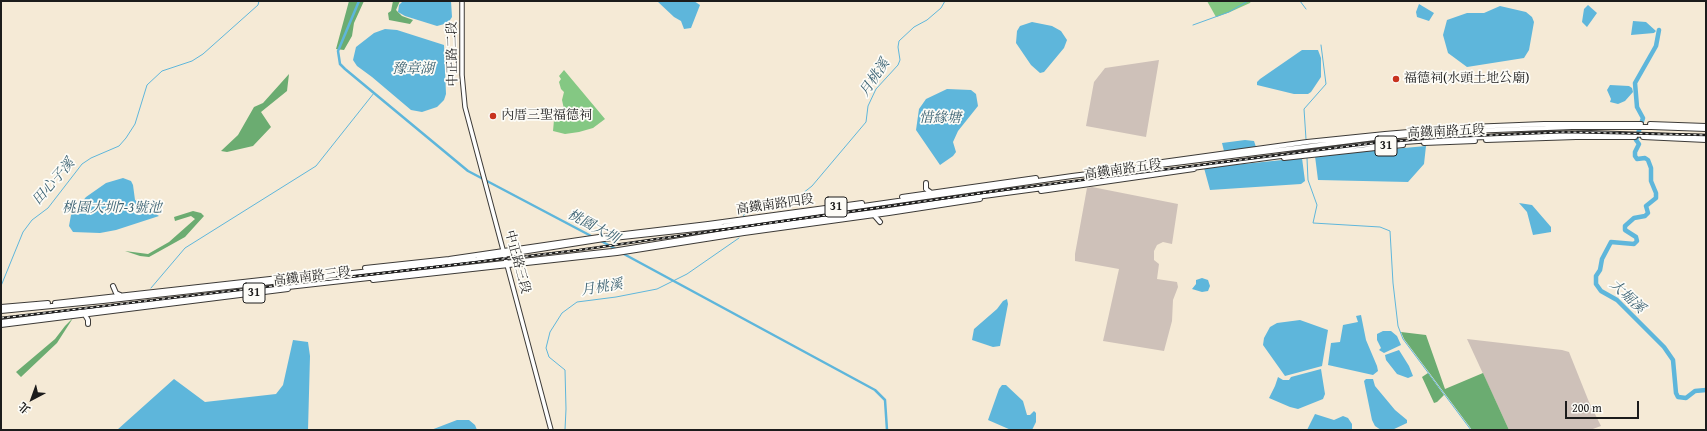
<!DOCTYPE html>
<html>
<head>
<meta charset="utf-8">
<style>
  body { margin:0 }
  #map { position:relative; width:1707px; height:431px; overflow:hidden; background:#f5ead6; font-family:"Gentium Book Plus","Noto Serif TC",serif }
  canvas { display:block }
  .frame { position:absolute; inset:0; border:2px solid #1c1c1c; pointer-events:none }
  .north { position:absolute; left:12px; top:379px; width:40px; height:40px; -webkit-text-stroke:3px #fdfcf7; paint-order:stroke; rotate:221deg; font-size:11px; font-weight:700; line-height:16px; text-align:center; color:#1c1c1c }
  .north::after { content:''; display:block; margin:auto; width:14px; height:18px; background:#1c1c1c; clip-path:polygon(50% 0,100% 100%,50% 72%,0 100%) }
  .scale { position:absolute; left:1565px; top:401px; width:74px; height:18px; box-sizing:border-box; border:2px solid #1c1c1c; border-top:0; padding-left:5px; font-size:12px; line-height:14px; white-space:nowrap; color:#1c1c1c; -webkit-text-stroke:3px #fdfcf7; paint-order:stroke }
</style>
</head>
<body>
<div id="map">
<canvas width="1707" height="431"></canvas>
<div class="frame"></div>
<div class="north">北</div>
<div class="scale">200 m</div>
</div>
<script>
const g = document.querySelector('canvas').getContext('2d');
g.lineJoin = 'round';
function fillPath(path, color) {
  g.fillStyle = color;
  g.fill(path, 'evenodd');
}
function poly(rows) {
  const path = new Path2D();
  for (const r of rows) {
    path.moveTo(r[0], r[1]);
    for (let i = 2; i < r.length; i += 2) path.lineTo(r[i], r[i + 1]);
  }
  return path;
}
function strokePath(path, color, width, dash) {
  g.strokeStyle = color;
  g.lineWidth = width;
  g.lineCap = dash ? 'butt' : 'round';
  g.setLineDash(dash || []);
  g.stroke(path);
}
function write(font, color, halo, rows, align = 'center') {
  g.font = font + ' "Gentium Book Plus","Noto Serif TC",serif';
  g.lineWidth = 3.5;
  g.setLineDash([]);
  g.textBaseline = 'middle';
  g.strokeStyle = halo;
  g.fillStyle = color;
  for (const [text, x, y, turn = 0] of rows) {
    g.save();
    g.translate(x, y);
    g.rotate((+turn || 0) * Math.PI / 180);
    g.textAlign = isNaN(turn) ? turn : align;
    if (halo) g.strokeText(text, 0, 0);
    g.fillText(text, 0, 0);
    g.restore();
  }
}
const industrial = poly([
  [1159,60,1146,137,1086,126,1094,82,1105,68],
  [1092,187,1178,204,1172,244,1163,242,1157,245,1154,251,1154,260,1159,264,1157,279,1177,282,1178,287,1173,300,1172,321,1164,351,1103,341,1119,269,1075,261,1075,254,1087,188],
  [1467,339,1562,350,1569,352,1589,402,1601,426,1590,430,1509,430]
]);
const green = poly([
  [1207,1,1251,1,1250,3,1230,12,1216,17],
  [564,70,605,119,593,128,579,132,565,134,553,131,554,120,559,120,558,112,564,109,562,100,564,92,561,89,559,82,561,79,559,76]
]);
const forest = poly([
  [349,1,364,1,354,23,352,36,344,50,336,49],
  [393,1,400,1,396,10,402,16,413,20,410,24,389,20,388,13,391,11],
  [289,74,287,91,261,112,271,127,253,146,227,152,221,151,238,135,254,107,263,103],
  [193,211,201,213,204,216,185,237,149,257,140,256,125,251,148,254,169,242,195,219,191,216,175,221,174,217],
  [73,318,57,343,21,377,16,372,55,339,65,326],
  [1401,332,1426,335,1445,389,1483,373,1509,430,1472,430,1404,339],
  [1428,373,1444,395,1437,402,1434,403,1422,377]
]);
const water = poly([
  [403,1,451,1,452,17,448,23,437,26,405,16,398,12,399,5],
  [657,1,694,1,700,5,691,28,684,29,681,21,674,17],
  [1419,4,1434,13,1429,21,1417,17,1416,12],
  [1588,5,1597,13,1587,27,1582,22,1584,9],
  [1500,6,1526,12,1532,17,1534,22,1529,50,1524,58,1467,67,1448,53,1443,35,1447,20,1467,13,1484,13],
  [1633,21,1646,22,1656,31,1654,33,1631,35],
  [1032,22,1052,26,1061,31,1067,40,1064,48,1044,72,1040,73,1031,65,1016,43,1017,31,1020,26],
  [385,29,397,30,444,45,446,94,444,100,437,107,422,112,411,110,372,77,357,66,353,60,356,47,374,33],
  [1302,50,1318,50,1321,58,1321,77,1311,92,1308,94,1294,94,1257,85,1257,82,1260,79],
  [1610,85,1629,86,1632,88,1633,92,1625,101,1618,104,1610,102,1611,99,1607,90],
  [947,89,971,90,976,94,978,106,958,131,953,142,956,152,953,156,940,165,916,130,919,109,926,99],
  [1245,140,1254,141,1256,147,1224,151,1222,143],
  [1426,146,1424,164,1408,182,1318,180,1315,156],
  [1302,158,1305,181,1301,184,1210,190,1204,168],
  [123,178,131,181,133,185,135,200,159,216,116,230,100,233,73,232,69,226,71,215,86,197,106,183],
  [1519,203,1532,205,1551,227,1551,232,1533,235,1527,212],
  [1202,278,1208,280,1210,286,1208,291,1202,292,1192,289,1196,284,1196,280],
  [1007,299,1008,304,1000,346,993,347,972,340,974,329,997,309,1003,301],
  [1361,315,1366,340,1377,366,1378,371,1373,375,1328,365,1331,343,1340,342,1343,325,1358,322,1356,316],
  [1300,320,1328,330,1322,366,1285,376,1263,345,1264,338,1270,327,1277,323],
  [1383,331,1391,331,1397,336,1401,345,1384,353,1379,350,1381,348,1377,340,1377,334],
  [293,340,308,342,310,356,308,430,117,430,174,379,205,402,276,394,283,385],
  [1399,350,1409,366,1413,376,1408,378,1397,374,1386,360,1385,355],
  [1321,369,1325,394,1323,399,1298,409,1290,407,1269,398,1275,386,1278,377,1283,380,1289,380,1291,377],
  [1366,379,1373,379,1375,386,1395,410,1407,420,1407,423,1392,430,1381,430,1375,426,1372,420,1364,381],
  [1002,385,1006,385,1023,401,1027,415,1030,415,1034,411,1036,413,1036,422,1032,430,1011,430,988,420,999,389],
  [1315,414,1334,420,1343,416,1348,418,1352,424,1352,430,1307,430],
  [457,420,469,420,475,425,477,430,431,430]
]);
const stream = poly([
  [1300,1,1306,9],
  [1193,25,1229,12,1248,1],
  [1306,139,1304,109,1326,84,1321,45],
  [1307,158,1308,180,1317,205,1313,223,1380,227,1390,231,1393,283,1398,326,1403,339,1471,430],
  [743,217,746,211,766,208,798,197,812,186,866,122,868,106,876,89,898,65,900,60,898,47,899,41,914,27,927,20,941,8,945,1],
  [1,286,23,232,32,220,48,208,82,164,91,158,119,146,126,138,135,124,147,85,162,71,192,61,203,54,258,5,259,1],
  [151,288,185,248,316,166,374,93],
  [565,430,566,409,565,370,549,357,546,348,550,332,562,313,577,302,616,297,657,289,687,274,739,238]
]);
const canal = poly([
  [359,1,338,51,340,64,345,69,468,171,593,237],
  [599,240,616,249],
  [622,253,875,390,885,400,887,430]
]);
const river = poly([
  [1659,30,1656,46,1635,83,1637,107,1643,118,1636,140,1639,144,1635,152,1635,156,1637,159,1645,158,1648,160,1651,168,1651,181,1656,193,1656,198,1646,206,1648,213,1645,216,1634,218,1625,226,1625,230,1636,237,1637,241,1634,244,1611,242,1602,259,1600,270,1596,276,1596,284,1601,291,1617,300,1664,347,1673,360,1676,393,1678,397,1686,398,1695,391,1706,390]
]);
const secondary = poly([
  [462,1,462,75,465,107,551,430]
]);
const primary = poly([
  [1650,124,1706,126],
  [1643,137,1706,140],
  [1486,140,1576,137,1635,137],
  [1424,143,1475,141],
  [1284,158,1403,145],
  [1148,164,1307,142,1385,134,1469,127,1544,124,1641,124],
  [926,183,926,189,930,192],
  [1041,191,1194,169],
  [902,197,1036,178],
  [874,215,880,222],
  [365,268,449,259,599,237,708,224,862,203],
  [373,280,617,253,744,233,889,213,980,199],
  [113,286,116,293,120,295],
  [55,303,279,278],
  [1,307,48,303],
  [1,311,103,301,477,259,604,239,724,226,1072,176,1375,138,1445,132,1572,127,1651,127,1706,129],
  [82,314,85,315,88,320,88,324],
  [1,322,189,298,612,251,755,228,889,210,969,198,1363,145,1446,139,1544,134,1591,133,1706,137],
  [1,325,288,289]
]);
const rail = poly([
  [1,318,579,250,1003,190,1374,143,1446,137,1565,132,1706,135]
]);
const markers = [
  [1396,79,4,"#c8321e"],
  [493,116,4,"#c8321e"]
];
const shields = [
  [1386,146,22],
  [836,207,22],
  [254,293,22]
];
const shieldNames = [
  ["31",1386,146],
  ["31",836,207],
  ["31",254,293]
];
const streetNames = [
  ["中正路二段",453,54,-91],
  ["高鐵南路五段",1446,132,-3],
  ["高鐵南路五段",1123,170,-8],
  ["高鐵南路四段",775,205,-8],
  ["中正路三段",517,262,75],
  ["高鐵南路三段",312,277,-7]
];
const poiNames = [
  ["福德祠(水頭土地公廟)",1404,79],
  ["內厝三聖福德祠",501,116]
];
const waterNames = [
  ["豫章湖",413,69],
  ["月桃溪",875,78,-56],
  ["惜緣塘",940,118],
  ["田心子溪",54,182,-49],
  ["桃園大圳7-3號池",112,208],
  ["桃園大圳",593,227,28],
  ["月桃溪",602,288,-9],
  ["大堀溪",1627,297,43]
];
fillPath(industrial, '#cec1b9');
fillPath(green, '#84c883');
fillPath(forest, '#6bac71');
fillPath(water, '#5eb6db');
strokePath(stream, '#5eb6db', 1);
strokePath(canal, '#5eb6db', 2.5);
strokePath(river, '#5eb6db', 4.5);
strokePath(secondary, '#3d3b38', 5.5);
strokePath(primary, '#3d3b38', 6);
strokePath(secondary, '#fff', 3.5);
strokePath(primary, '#fff', 4);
strokePath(rail, '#1c1c1c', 2.5);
strokePath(rail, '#fdfcf7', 1, [3]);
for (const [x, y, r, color] of markers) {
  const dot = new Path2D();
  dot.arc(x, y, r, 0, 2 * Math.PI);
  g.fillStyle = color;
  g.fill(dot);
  strokePath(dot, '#fdfcf7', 1.5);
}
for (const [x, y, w] of shields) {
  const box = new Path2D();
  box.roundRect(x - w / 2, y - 10, w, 20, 3);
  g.fillStyle = '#fdfcf7';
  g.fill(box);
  strokePath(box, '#1c1c1c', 1);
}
write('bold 12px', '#1c1c1c', null, shieldNames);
write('13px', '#1c1c1c', '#fdfcf7', streetNames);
write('13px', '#1c1c1c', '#fdfcf7', poiNames, 'left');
write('italic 14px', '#3a6172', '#fdfcf7', waterNames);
</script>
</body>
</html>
